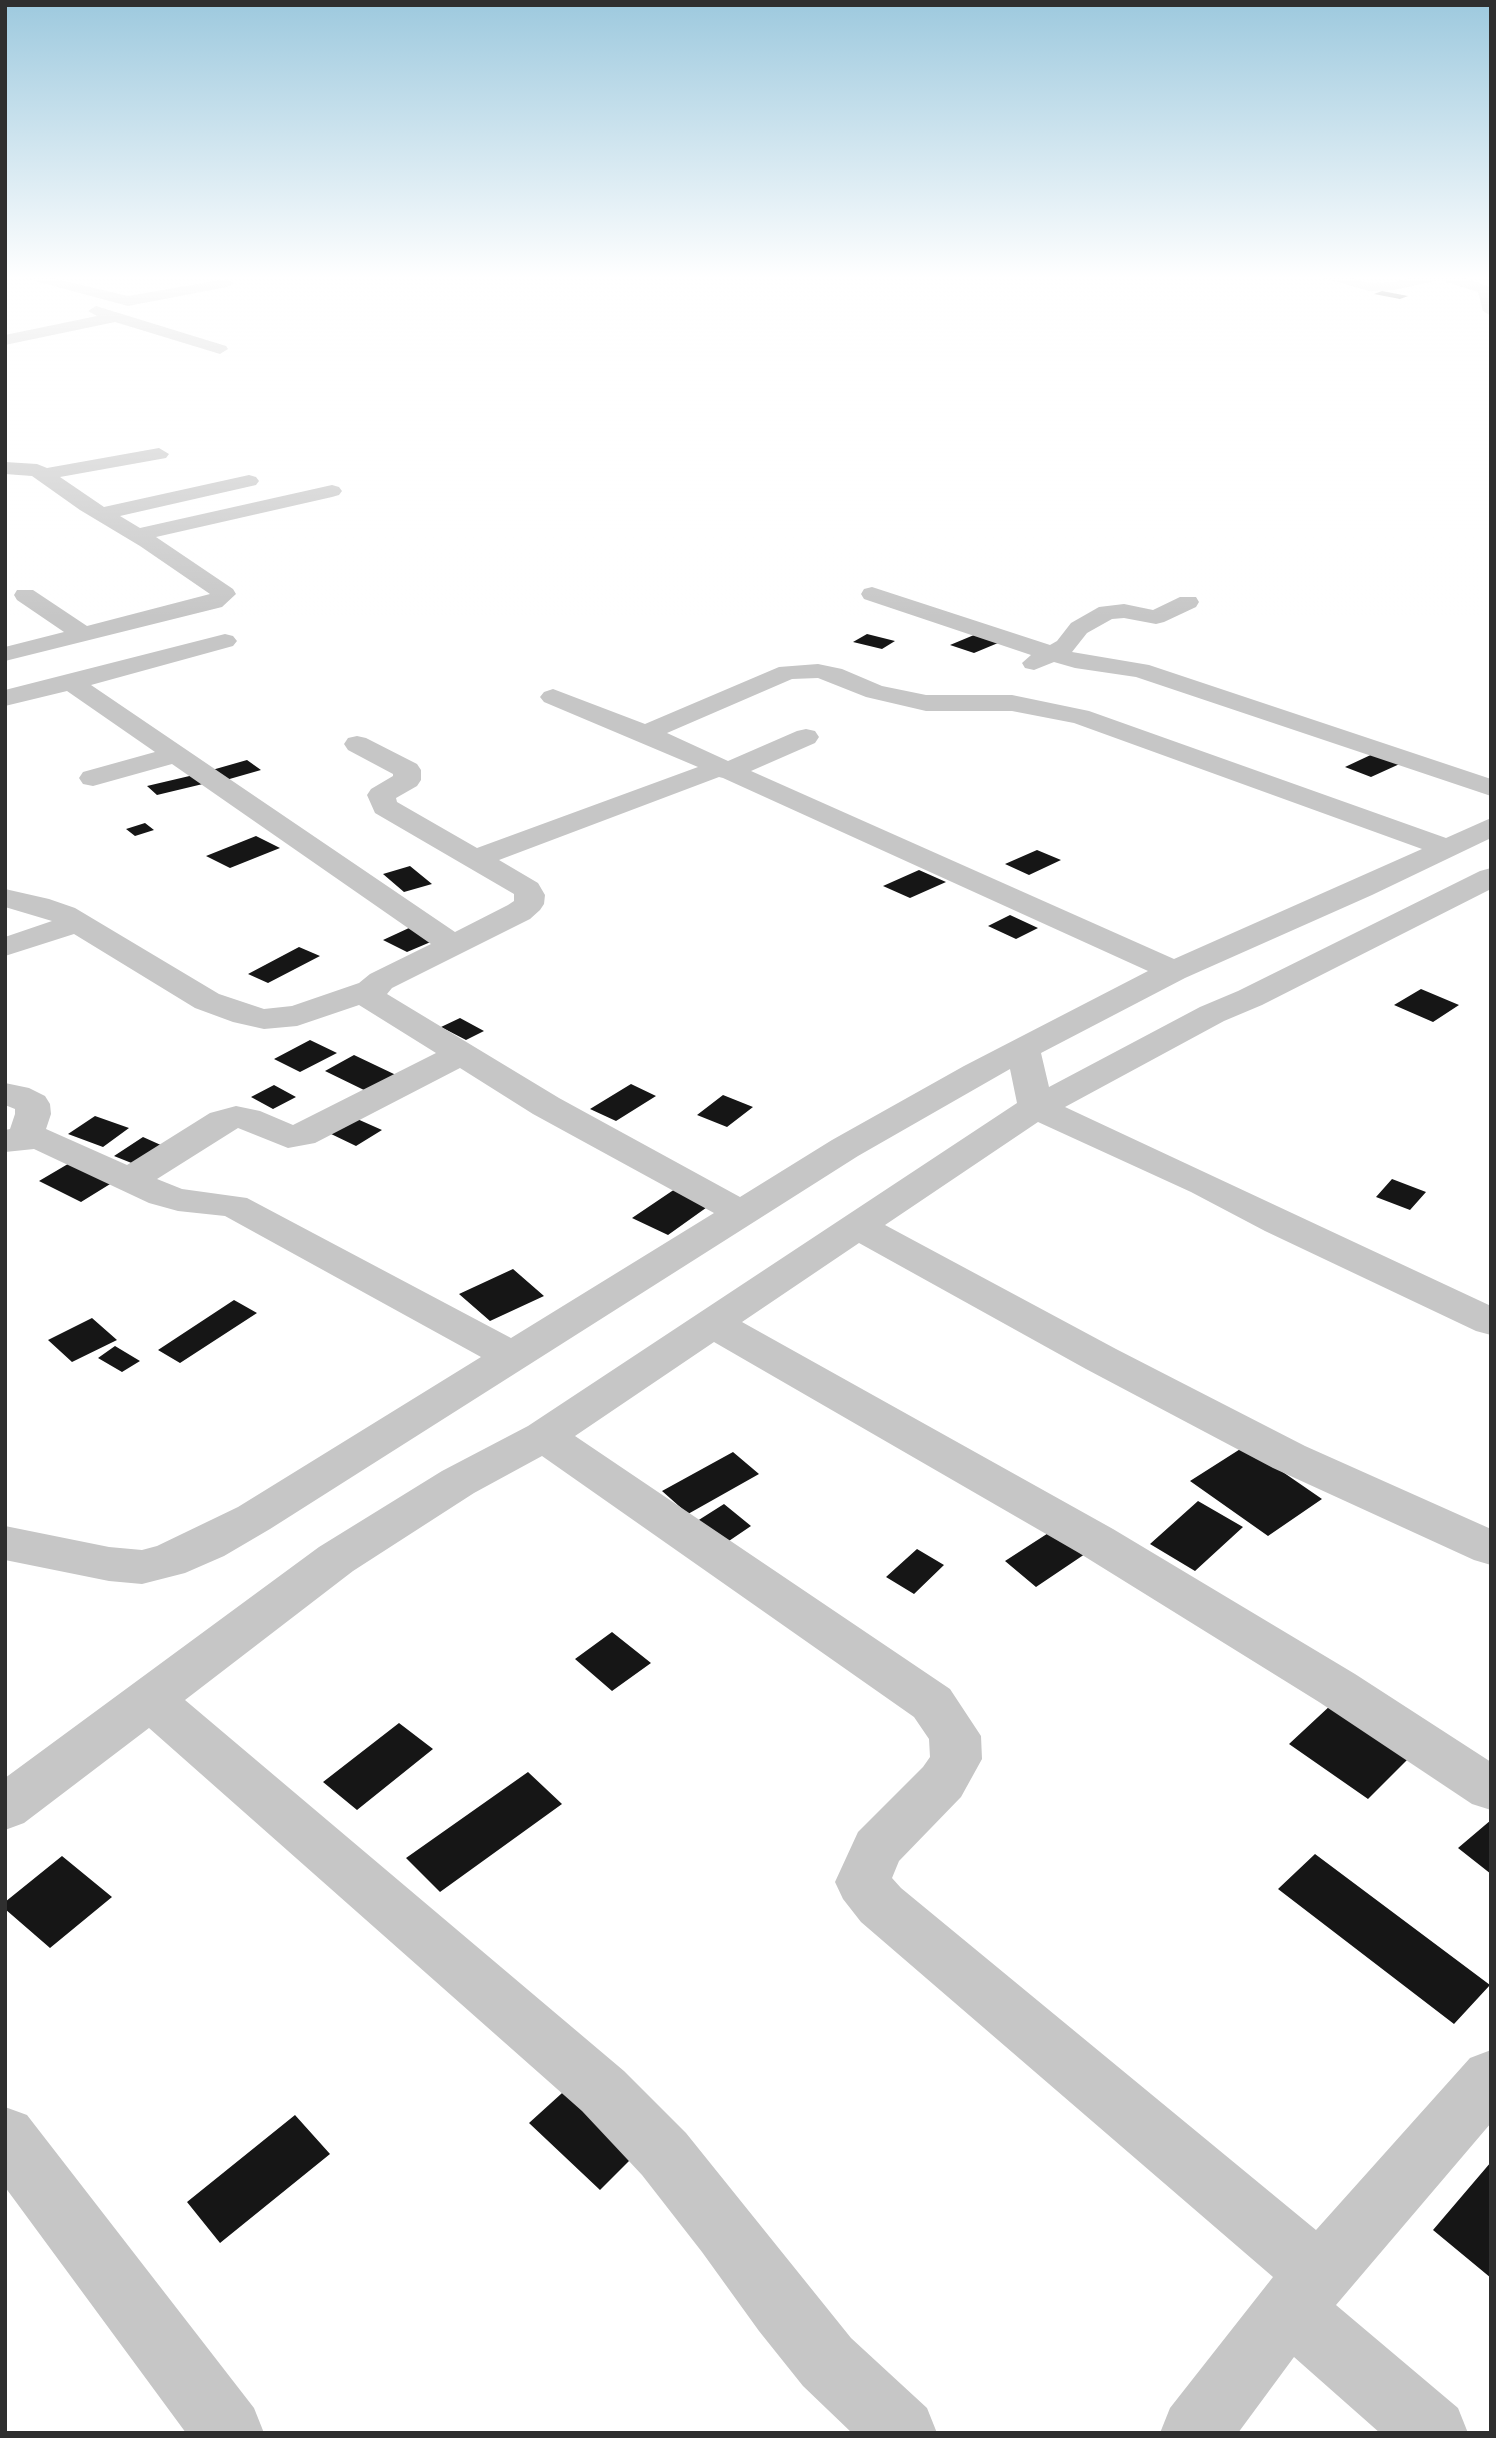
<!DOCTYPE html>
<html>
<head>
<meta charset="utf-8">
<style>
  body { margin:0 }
  #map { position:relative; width:1496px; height:2438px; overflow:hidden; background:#fff; font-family:"Source Sans 3",sans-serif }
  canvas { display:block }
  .frame { position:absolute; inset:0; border:7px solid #2f2f2f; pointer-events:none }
</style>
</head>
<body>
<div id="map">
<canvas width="1496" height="2438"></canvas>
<div class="frame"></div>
</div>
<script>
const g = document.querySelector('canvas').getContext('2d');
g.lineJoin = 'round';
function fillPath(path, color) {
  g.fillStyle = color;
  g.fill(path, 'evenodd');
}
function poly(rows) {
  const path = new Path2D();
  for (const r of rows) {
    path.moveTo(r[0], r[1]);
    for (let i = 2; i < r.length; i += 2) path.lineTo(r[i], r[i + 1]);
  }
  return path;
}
const building = poly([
  [1382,291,1408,296,1400,299,1374,294],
  [867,634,895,641,882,649,853,642],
  [974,635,998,643,974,653,950,645],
  [1377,752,1404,762,1371,777,1345,767],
  [247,760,261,770,226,780,212,770],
  [198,774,207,783,157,795,147,786],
  [145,823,154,830,135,836,126,829],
  [256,836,280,848,230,868,206,856],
  [1037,850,1061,860,1029,875,1005,864],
  [410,866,432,884,404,892,383,874],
  [919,870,946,882,910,898,883,886],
  [1010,915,1038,928,1016,939,988,926],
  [409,928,433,941,407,952,383,940],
  [299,947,320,956,268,983,248,974],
  [1421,989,1459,1005,1433,1022,1394,1005],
  [460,1018,484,1031,466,1040,441,1027],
  [310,1040,337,1053,300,1072,274,1059],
  [354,1055,396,1075,366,1091,325,1071],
  [631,1084,656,1096,616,1121,590,1109],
  [274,1085,296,1097,273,1109,251,1097],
  [723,1095,753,1107,727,1127,697,1115],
  [95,1116,129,1128,103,1147,68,1134],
  [355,1118,382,1130,356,1146,329,1133],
  [143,1137,163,1146,134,1164,114,1156],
  [73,1161,115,1181,81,1202,39,1181],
  [1392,1179,1426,1192,1410,1210,1376,1197],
  [675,1189,710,1205,668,1235,632,1218],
  [513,1269,544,1296,490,1321,459,1294],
  [234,1300,257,1313,180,1363,158,1350],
  [92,1318,117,1340,72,1362,48,1340],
  [115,1346,140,1361,122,1372,98,1358],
  [1245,1446,1322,1499,1268,1536,1190,1481],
  [733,1452,759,1474,688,1514,662,1491],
  [1198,1501,1243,1527,1195,1571,1150,1544],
  [724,1504,751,1526,723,1545,694,1523],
  [1053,1530,1085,1554,1036,1587,1005,1561],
  [917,1549,944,1565,914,1594,886,1577],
  [612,1632,651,1663,612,1691,575,1659],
  [1332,1704,1410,1757,1368,1799,1289,1744],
  [399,1723,433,1749,357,1810,323,1782],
  [528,1772,562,1804,440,1892,406,1858],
  [1491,1820,1491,1874,1458,1848],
  [1315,1854,1490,1985,1454,2024,1278,1889],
  [62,1856,112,1897,50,1948,5,1909,5,1902],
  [572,2084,642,2148,600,2190,529,2123],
  [295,2115,330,2154,220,2243,187,2202],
  [1491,2162,1491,2278,1433,2230]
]);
const street = poly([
  [13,275,40,275,128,296,227,279,234,283,227,287,128,306,13,275],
  [1313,275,1340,275,1369,283,1394,282,1422,275,1454,275,1488,286,1491,289,1491,316,1483,311,1478,292,1440,280,1394,290,1369,291,1313,275],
  [96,306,226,346,228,349,220,354,115,322,5,345,5,335,97,316,88,311,96,306],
  [159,448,169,454,166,458,60,477,104,507,249,475,256,477,259,481,256,485,120,516,140,528,332,485,339,487,342,491,339,495,332,497,156,537,233,589,236,594,222,607,5,661,5,647,64,632,17,600,14,595,17,590,33,590,87,626,210,594,140,546,80,510,32,476,5,474,5,462,37,464,47,468,159,448],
  [872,587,1050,645,1057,641,1071,623,1099,607,1124,604,1153,610,1180,597,1196,597,1199,602,1196,607,1164,622,1156,624,1124,618,1112,619,1087,633,1072,652,1149,665,1491,779,1491,796,1136,677,1075,668,1054,662,1034,670,1025,668,1022,663,1031,655,864,599,861,594,864,589,872,587],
  [225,634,233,636,237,641,233,646,91,685,455,932,508,905,514,901,514,894,375,813,367,795,371,789,393,776,393,774,348,750,344,744,348,738,357,736,366,738,417,764,421,770,421,780,417,786,396,798,397,802,477,848,698,767,544,702,540,697,544,692,553,689,645,724,779,667,818,664,842,669,882,686,926,695,1012,695,1089,711,1446,838,1491,818,1491,838,1372,895,1185,978,1041,1053,1049,1087,1200,1007,1238,991,1480,871,1491,868,1491,889,1262,1005,1224,1021,1065,1107,1491,1306,1491,1335,1476,1331,1265,1231,1191,1192,1038,1122,885,1225,1116,1349,1305,1446,1491,1529,1491,1565,1474,1560,1273,1468,1086,1369,859,1243,742,1322,1113,1529,1355,1674,1491,1762,1491,1810,1472,1804,1319,1702,1079,1553,714,1342,575,1436,950,1689,981,1736,982,1759,961,1797,899,1861,892,1878,901,1888,1316,2230,1470,2058,1491,2050,1491,2123,1336,2305,1458,2408,1468,2433,1380,2433,1294,2357,1238,2433,1160,2433,1170,2408,1273,2277,861,1922,843,1899,835,1882,858,1832,923,1767,930,1757,929,1739,914,1717,542,1456,474,1493,353,1571,185,1700,624,2071,686,2133,851,2338,927,2408,937,2433,852,2433,803,2386,759,2331,702,2252,642,2175,582,2111,149,1728,24,1823,5,1830,5,1778,319,1547,442,1471,528,1426,1017,1103,1010,1069,858,1156,270,1529,224,1556,185,1573,142,1584,109,1581,5,1560,5,1526,109,1547,142,1550,157,1546,238,1507,481,1357,225,1216,178,1211,149,1203,34,1149,5,1152,5,1130,10,1129,15,1114,15,1109,5,1105,5,1083,29,1088,45,1096,50,1104,51,1114,46,1129,127,1165,210,1113,236,1106,260,1111,293,1125,436,1053,359,1005,297,1026,264,1029,233,1022,195,1008,74,934,5,956,5,937,52,921,5,907,5,889,49,899,75,908,219,994,264,1009,292,1006,359,983,370,974,431,944,172,764,93,786,83,784,79,778,83,772,155,752,67,691,5,706,5,690,225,634],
  [818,678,866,697,926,711,1012,711,1074,723,1422,849,1174,959,751,771,815,743,819,737,815,731,806,729,797,731,728,761,667,733,792,679,818,678],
  [719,777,723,778,1148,971,964,1066,832,1140,740,1197,559,1098,387,994,392,988,530,919,540,910,544,904,545,895,538,883,499,860,719,777],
  [460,1068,533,1114,714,1213,511,1338,247,1198,182,1189,157,1179,238,1128,288,1148,315,1143,460,1068],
  [5,2107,27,2115,254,2408,264,2433,186,2433,5,2187,5,2107]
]);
fillPath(building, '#161616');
fillPath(street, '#c6c6c6');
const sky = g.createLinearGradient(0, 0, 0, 617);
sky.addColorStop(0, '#9dc9de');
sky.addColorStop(0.45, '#fff');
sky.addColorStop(1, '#ffffff00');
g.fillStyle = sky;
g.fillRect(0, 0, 1496, 617);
</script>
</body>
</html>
